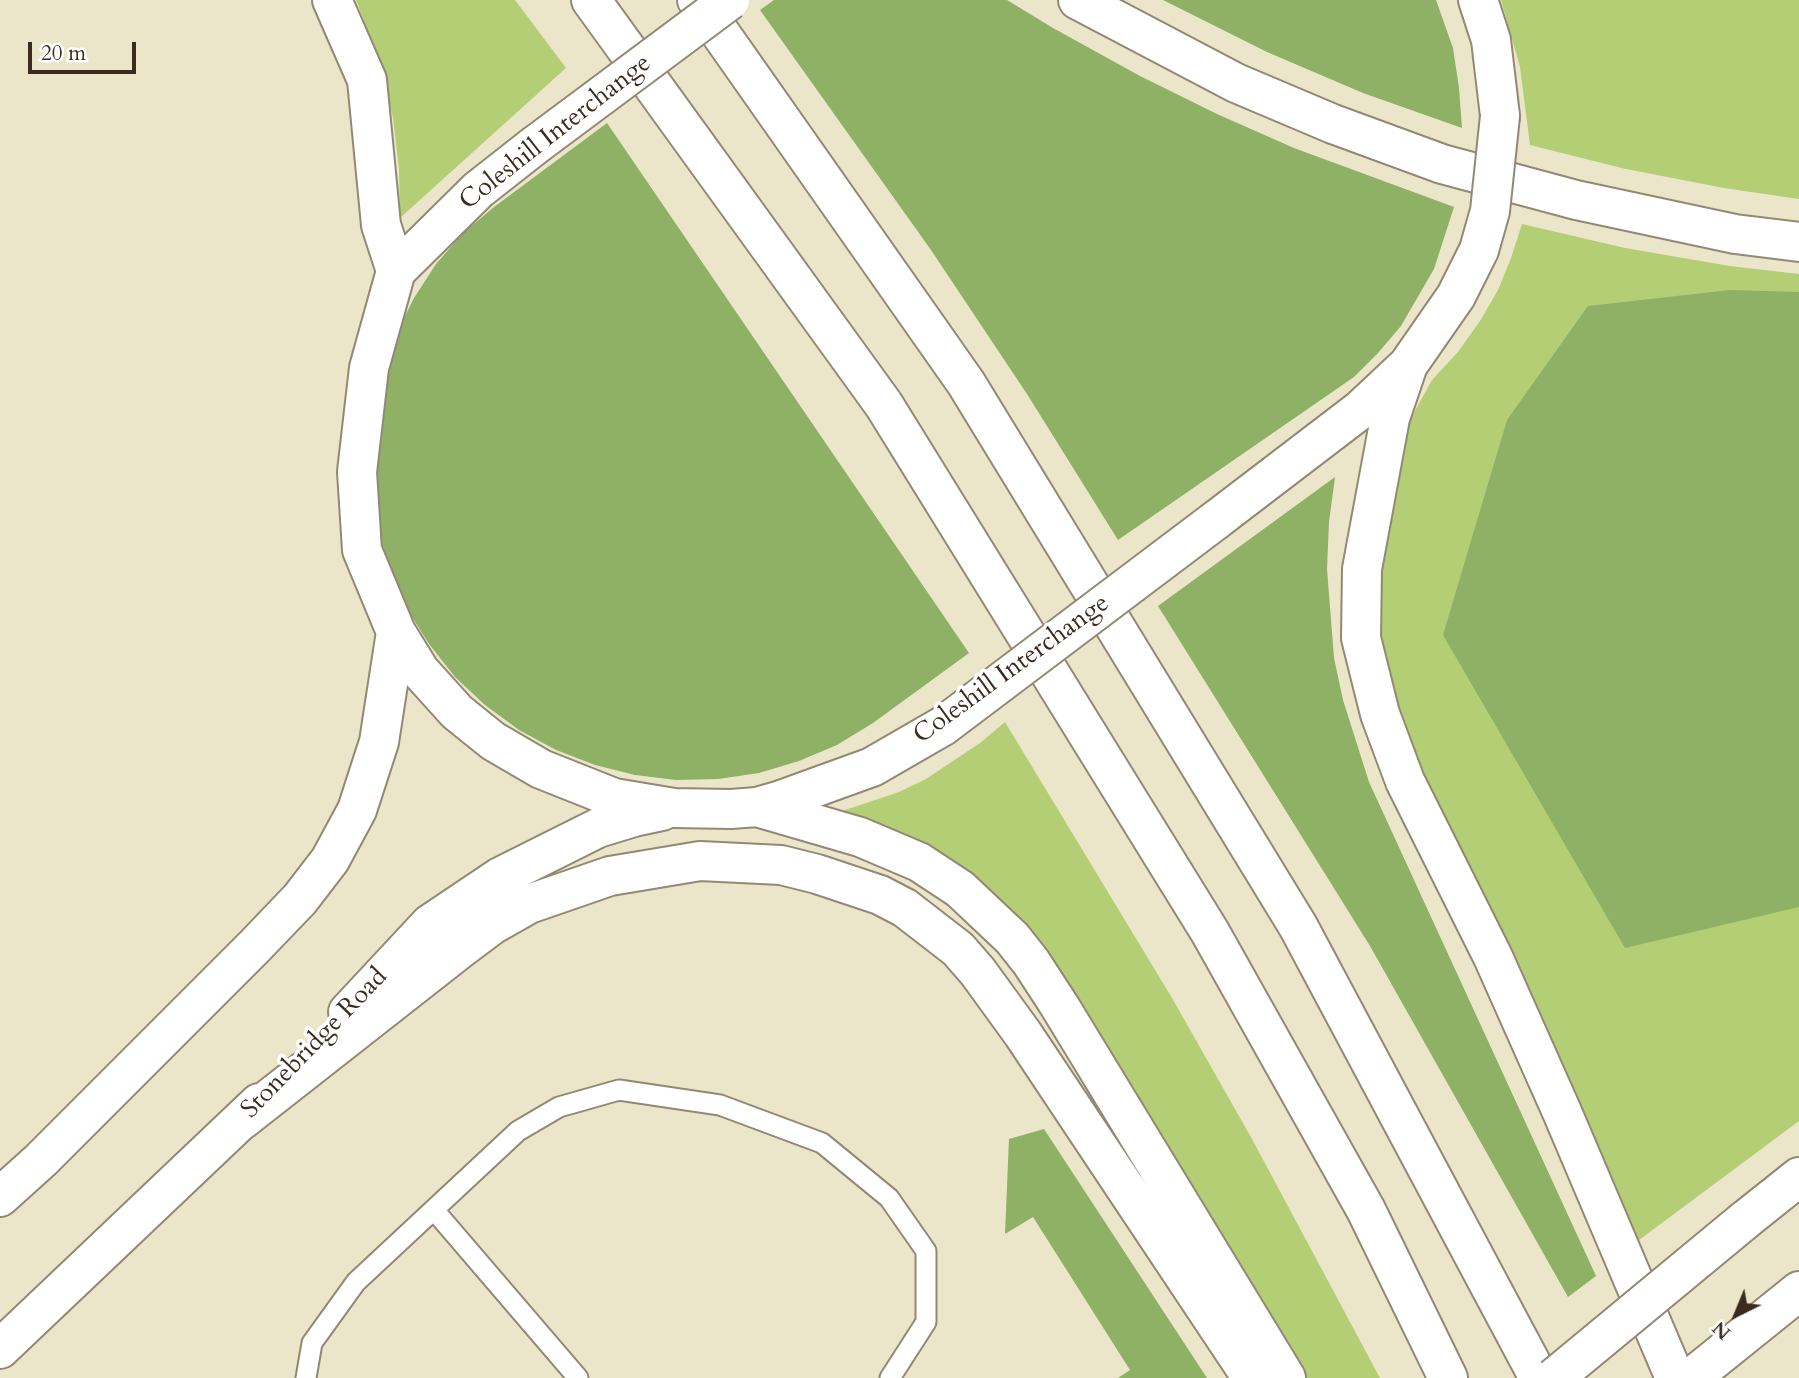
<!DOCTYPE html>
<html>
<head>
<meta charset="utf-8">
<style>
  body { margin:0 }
  #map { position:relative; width:1799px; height:1378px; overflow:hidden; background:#ebe6c9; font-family:Cardo,serif }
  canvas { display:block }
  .north { position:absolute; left:1701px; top:1280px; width:70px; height:70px; -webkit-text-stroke:5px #fff; paint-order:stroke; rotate:223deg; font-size:19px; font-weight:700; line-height:28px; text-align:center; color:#3b2a1e }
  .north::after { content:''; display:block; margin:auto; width:24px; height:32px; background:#3b2a1e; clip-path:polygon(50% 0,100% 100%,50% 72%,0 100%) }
  .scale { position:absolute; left:28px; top:42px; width:108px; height:32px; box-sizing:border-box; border:4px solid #3b2a1e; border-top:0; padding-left:9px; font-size:21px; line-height:24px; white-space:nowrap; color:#3b2a1e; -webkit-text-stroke:5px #fff; paint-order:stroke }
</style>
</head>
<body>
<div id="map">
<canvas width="1799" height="1378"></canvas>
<div class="north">N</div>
<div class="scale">20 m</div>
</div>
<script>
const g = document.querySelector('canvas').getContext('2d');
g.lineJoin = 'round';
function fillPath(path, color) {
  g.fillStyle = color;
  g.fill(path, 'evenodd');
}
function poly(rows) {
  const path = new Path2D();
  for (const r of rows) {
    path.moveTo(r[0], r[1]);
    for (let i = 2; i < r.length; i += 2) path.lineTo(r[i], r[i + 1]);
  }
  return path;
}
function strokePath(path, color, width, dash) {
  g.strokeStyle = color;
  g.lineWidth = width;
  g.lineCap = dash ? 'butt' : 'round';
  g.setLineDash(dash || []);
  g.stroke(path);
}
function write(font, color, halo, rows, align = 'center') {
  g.font = font + ' Cardo,serif';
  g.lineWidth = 7;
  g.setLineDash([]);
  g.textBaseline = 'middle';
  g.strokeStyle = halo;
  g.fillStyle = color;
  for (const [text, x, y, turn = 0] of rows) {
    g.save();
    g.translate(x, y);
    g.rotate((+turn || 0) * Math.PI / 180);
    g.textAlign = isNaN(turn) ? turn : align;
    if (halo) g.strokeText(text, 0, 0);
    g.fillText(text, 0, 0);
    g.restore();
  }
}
const green = poly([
  [356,0,515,0,566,68,400,218,399,168,393,118,382,68],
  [1501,0,1799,0,1799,199,1724,188,1626,169,1530,145,1520,67],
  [1522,224,1625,248,1730,266,1799,274,1799,1121,1639,1240,1400,736,1373,625,1394,458,1411,418,1432,380,1458,352,1480,321,1498,290,1511,258],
  [1005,722,1172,998,1252,1139,1380,1378,1306,1378,1068,993,839,812,899,792,926,779,980,743]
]);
const forest = poly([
  [774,0,1007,0,1053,28,1140,76,1217,114,1294,148,1454,207,1434,269,1401,326,1378,353,1354,377,1118,540,1027,394,931,250,760,10],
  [1163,0,1436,0,1453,48,1459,88,1462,128,1363,93,1267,52],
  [607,123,969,653,873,723,837,745,799,761,759,773,718,779,676,780,635,775,595,765,556,750,519,730,485,705,455,677,429,644,407,609,391,572,379,533,370,453,396,334,414,298,436,264,463,233,494,207],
  [1730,290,1799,292,1799,907,1625,948,1443,635,1507,420,1588,306],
  [1335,477,1329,522,1327,569,1334,658,1343,700,1369,782,1596,1276,1568,1297,1370,946,1158,606],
  [1044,1129,1207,1378,1118,1378,1130,1370,1033,1217,1005,1234,1009,1139]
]);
const lane = poly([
  [434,1210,578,1378],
  [306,1378,312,1343,356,1282,518,1131,559,1107,619,1090,720,1105,822,1143,889,1198,926,1251,926,1322,890,1378]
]);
const highway = poly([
  [332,0,367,80,381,225,396,271],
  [591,0,884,405,1210,932,1366,1210,1448,1378],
  [697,0,966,383,1298,926,1539,1378],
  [1078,0,1236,83,1333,124,1442,164,1576,200,1735,234,1799,242],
  [1478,0,1491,40,1500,116],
  [534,146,478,190,396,271,369,368,357,472,362,550,396,632,420,671,457,712,493,741,541,769,614,798,674,808,731,809,757,807,778,801,872,767,943,726],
  [1408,365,1390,418,1362,569,1361,638,1380,714,1405,781,1493,957,1562,1112,1675,1378],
  [1216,520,1360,410,1408,365,1456,296,1479,250],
  [757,807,860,837,919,862,960,889,1012,938,1031,962,1059,1005,1286,1378],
  [348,1012,430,924,500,877,598,828,634,817,662,811],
  [242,1120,460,949,492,925,529,904,610,876,700,861,781,865,817,874,880,895,905,908,958,949,978,972,1023,1034,1252,1378],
  [0,1197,41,1160,255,946,300,899,330,860,357,810,379,742,396,632],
  [1745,1220,1799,1177],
  [0,1349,259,1103],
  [1691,1378,1799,1291]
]);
const highwayBridge = poly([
  [534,146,730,0],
  [1479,250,1490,211,1500,116],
  [943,726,1216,520],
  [1554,1378,1745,1220]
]);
const streetNames = [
  ["Coleshill Interchange",556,133,-38],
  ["Coleshill Interchange",1012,670,-36],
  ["Stonebridge Road",315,1044,-46]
];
fillPath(green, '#b3ce74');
fillPath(forest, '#8eb166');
strokePath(lane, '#938874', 23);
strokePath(highway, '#938874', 42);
strokePath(lane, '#fff', 19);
strokePath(highway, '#fff', 38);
strokePath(highwayBridge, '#938874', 42, []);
strokePath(highwayBridge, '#fff', 38);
write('26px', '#3b2a1e', '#fff', streetNames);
</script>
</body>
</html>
